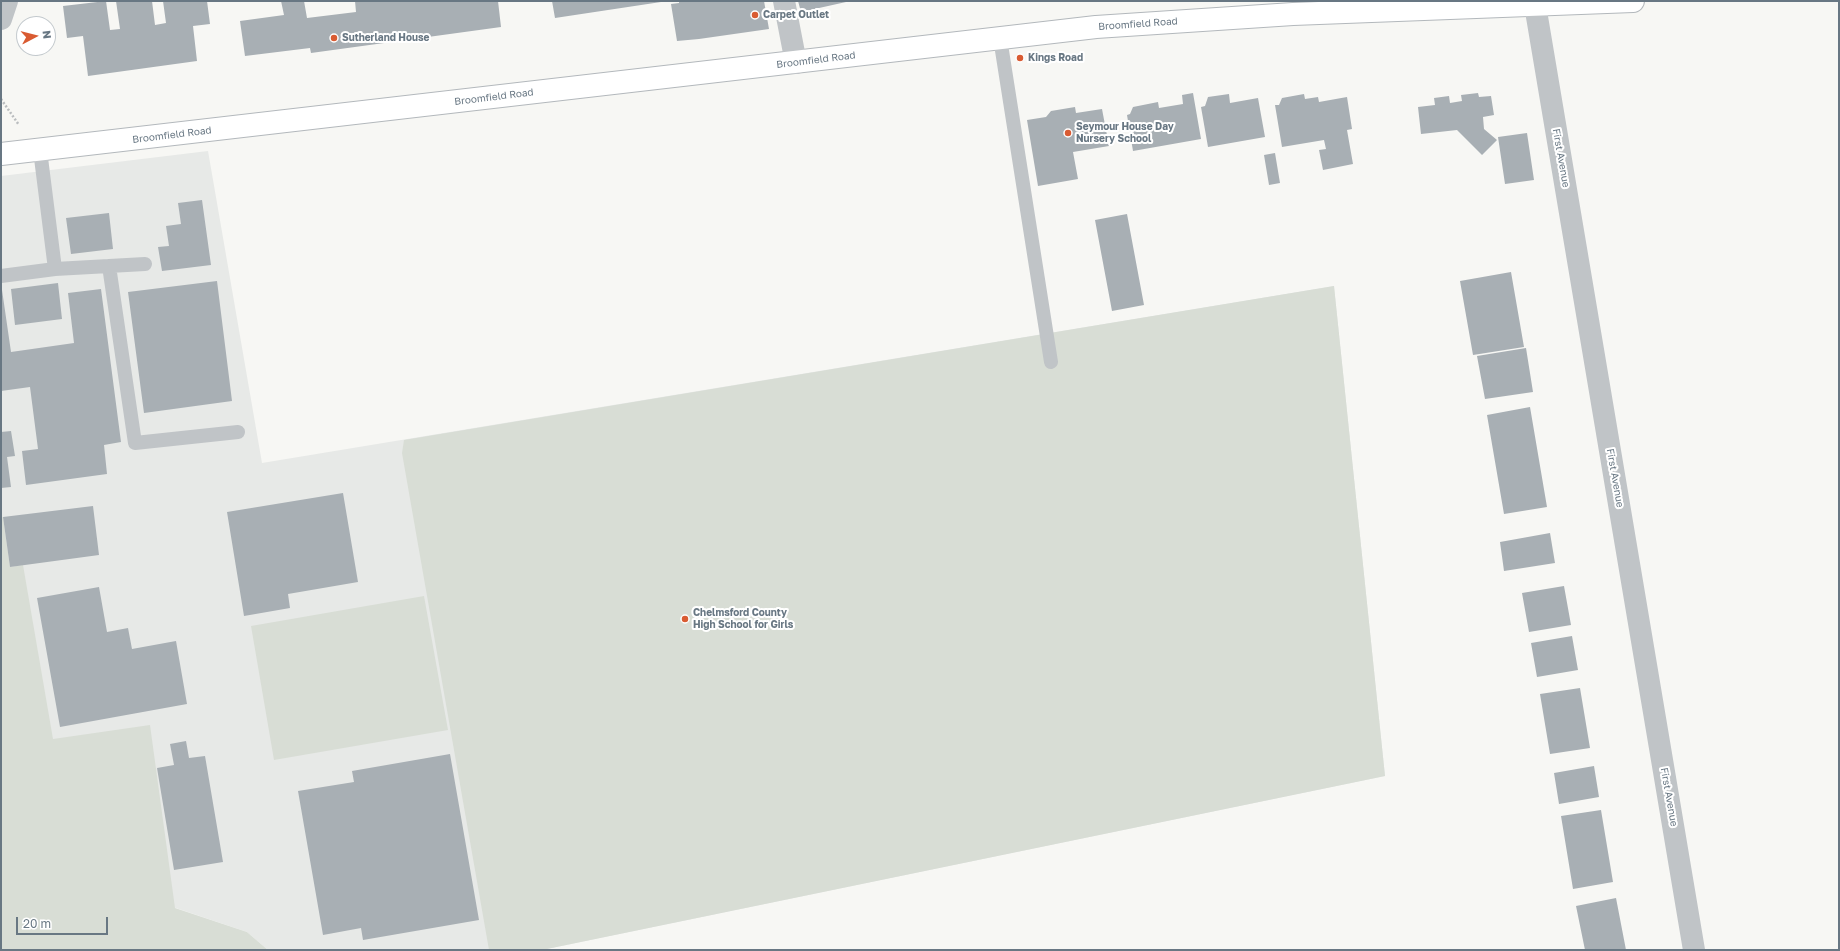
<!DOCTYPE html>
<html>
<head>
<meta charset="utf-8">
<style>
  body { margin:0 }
  #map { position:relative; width:1840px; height:951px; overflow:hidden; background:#f7f7f4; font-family:"Golos Text",sans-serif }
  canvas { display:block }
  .frame { position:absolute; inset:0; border:2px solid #687783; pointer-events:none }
  .north { position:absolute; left:16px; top:16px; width:40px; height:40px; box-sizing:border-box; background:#fff; border:1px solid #c3c9cd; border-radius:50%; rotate:83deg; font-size:11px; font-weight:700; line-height:16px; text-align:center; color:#687783 }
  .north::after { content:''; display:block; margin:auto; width:14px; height:18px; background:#d95b32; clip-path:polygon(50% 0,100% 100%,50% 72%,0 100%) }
  .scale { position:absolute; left:16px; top:917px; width:92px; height:18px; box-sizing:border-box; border:2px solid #687783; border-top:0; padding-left:5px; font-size:12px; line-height:14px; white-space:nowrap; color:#687783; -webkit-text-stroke:3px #fff; paint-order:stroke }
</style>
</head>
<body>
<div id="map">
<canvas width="1840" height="951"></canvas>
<div class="frame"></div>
<div class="north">N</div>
<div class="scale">20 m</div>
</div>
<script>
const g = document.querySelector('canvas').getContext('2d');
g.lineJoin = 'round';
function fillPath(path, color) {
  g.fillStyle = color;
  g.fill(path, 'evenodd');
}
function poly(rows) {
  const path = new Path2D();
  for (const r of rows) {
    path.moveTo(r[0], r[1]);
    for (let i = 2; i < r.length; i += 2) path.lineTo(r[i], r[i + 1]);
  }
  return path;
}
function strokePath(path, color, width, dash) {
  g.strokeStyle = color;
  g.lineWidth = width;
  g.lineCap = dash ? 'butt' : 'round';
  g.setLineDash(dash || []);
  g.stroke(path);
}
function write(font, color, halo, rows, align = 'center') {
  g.font = font + ' "Golos Text",sans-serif';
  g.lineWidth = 4;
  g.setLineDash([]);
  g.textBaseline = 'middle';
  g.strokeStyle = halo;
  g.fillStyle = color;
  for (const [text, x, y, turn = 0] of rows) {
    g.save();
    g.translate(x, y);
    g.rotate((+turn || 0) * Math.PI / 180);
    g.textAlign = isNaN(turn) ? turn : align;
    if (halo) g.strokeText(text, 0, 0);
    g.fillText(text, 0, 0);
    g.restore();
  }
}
const built = poly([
  [208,151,262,463,1334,286,1385,776,542,950,268,950,247,932,1,849,1,176]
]);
const green = poly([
  [1334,286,1385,776,542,950,489,950,402,453,404,440],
  [3,517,10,567,23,565,53,739,150,725,175,908,247,932,268,950,1,950,1,518],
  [424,596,448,730,274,760,251,626]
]);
const building = poly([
  [106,1,110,30,120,29,116,1,152,1,155,25,166,23,163,1,207,1,210,24,193,26,197,61,88,76,83,36,67,38,63,6],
  [281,1,304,1,307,18,356,12,355,1,498,1,501,27,311,53,310,48,245,56,240,21,284,15],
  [552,1,661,1,661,2,555,18],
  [679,1,764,1,769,29,699,39,677,41,671,4,679,3],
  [798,1,846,1,846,2,801,12],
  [1193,93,1201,139,1133,151,1127,115,1130,114,1133,107,1158,102,1159,108,1183,104,1182,95],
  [1478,93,1479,97,1491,96,1494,115,1483,117,1484,129,1497,140,1482,155,1457,130,1421,134,1418,107,1435,105,1434,98,1449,96,1450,103,1462,101,1461,95],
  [1229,94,1230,103,1258,98,1265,137,1208,147,1201,107,1205,106,1208,97],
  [1304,94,1305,99,1318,97,1319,102,1347,97,1352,129,1347,130,1353,164,1323,170,1319,150,1326,149,1324,140,1282,147,1275,105,1279,105,1282,98],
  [1075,107,1076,113,1102,109,1109,146,1073,152,1078,179,1038,186,1027,120,1046,117,1051,111],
  [1527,133,1534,180,1505,184,1498,137],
  [1275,153,1280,183,1269,185,1264,155],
  [202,200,211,265,162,271,158,247,169,246,166,226,181,224,178,203],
  [109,213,113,249,71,254,66,218],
  [1127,214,1144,305,1112,311,1095,220],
  [1511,272,1524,347,1473,355,1460,281],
  [217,281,232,401,144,413,128,292],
  [1,283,11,352,74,343,68,293,101,289,121,442,104,445,107,474,26,485,22,451,38,449,30,387,1,391],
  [58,283,62,319,15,325,11,289],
  [1526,348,1533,392,1485,399,1477,356],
  [1530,407,1547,507,1504,514,1487,415],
  [11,431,15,456,7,457,11,487,1,488,1,432],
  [343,493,358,582,288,594,290,608,244,616,227,512],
  [93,506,99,555,10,567,3,517],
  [1550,533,1555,563,1504,571,1500,542],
  [1564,586,1571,625,1529,632,1522,593],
  [99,587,107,632,128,628,132,649,176,641,187,704,60,727,37,598],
  [1572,636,1578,670,1537,677,1531,643],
  [1580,688,1590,748,1550,754,1540,694],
  [186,741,189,758,205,756,223,862,174,870,157,768,174,765,170,744],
  [450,754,479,920,363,940,361,928,323,935,298,791,354,782,352,771],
  [1594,766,1599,797,1559,804,1554,773],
  [1601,810,1613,882,1573,889,1561,816],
  [1616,898,1626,950,1585,950,1576,906]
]);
const path = poly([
  [1,99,19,125]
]);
const lane = poly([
  [1000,38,1051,362],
  [40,150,55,269],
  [109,266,135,443,238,432],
  [1,276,55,269,145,264]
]);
const street = poly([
  [784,1,796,63],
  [1535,5,1694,950],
  [1,19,7,1]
]);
const secondary = poly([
  [1,154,1096,27,1293,14,1633,1]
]);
const markers = [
  [755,15,4,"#d95b32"],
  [334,38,4,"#d95b32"],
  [1020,58,4,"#d95b32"],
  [1068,133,4,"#d95b32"],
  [685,619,4,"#d95b32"]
];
const poiNames = [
  ["Carpet Outlet",763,15],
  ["Sutherland House",342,38],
  ["Kings Road",1028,58],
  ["Seymour House Day",1076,127],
  ["Nursery School",1076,139],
  ["Chelmsford County",693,613],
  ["High School for Girls",693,625]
];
const streetNames = [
  ["Broomfield Road",1138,24,-4],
  ["Broomfield Road",816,60,-7],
  ["Broomfield Road",494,97,-7],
  ["Broomfield Road",172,135,-7],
  ["First Avenue",1561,158,80],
  ["First Avenue",1615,478,80],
  ["First Avenue",1669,797,80]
];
fillPath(built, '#e7e9e7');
fillPath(green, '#d8ddd5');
fillPath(building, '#a8afb4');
strokePath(secondary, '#b3b8bc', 24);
strokePath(path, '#babdbf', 2.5, [2, 2]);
strokePath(lane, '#c0c4c7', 14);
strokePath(street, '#c0c4c7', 22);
strokePath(secondary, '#fff', 22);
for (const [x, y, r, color] of markers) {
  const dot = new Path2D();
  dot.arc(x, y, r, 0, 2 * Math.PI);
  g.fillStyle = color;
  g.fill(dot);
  strokePath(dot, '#fff', 1.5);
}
write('bold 10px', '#687783', '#fff', poiNames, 'left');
write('10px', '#687783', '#fff', streetNames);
</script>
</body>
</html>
